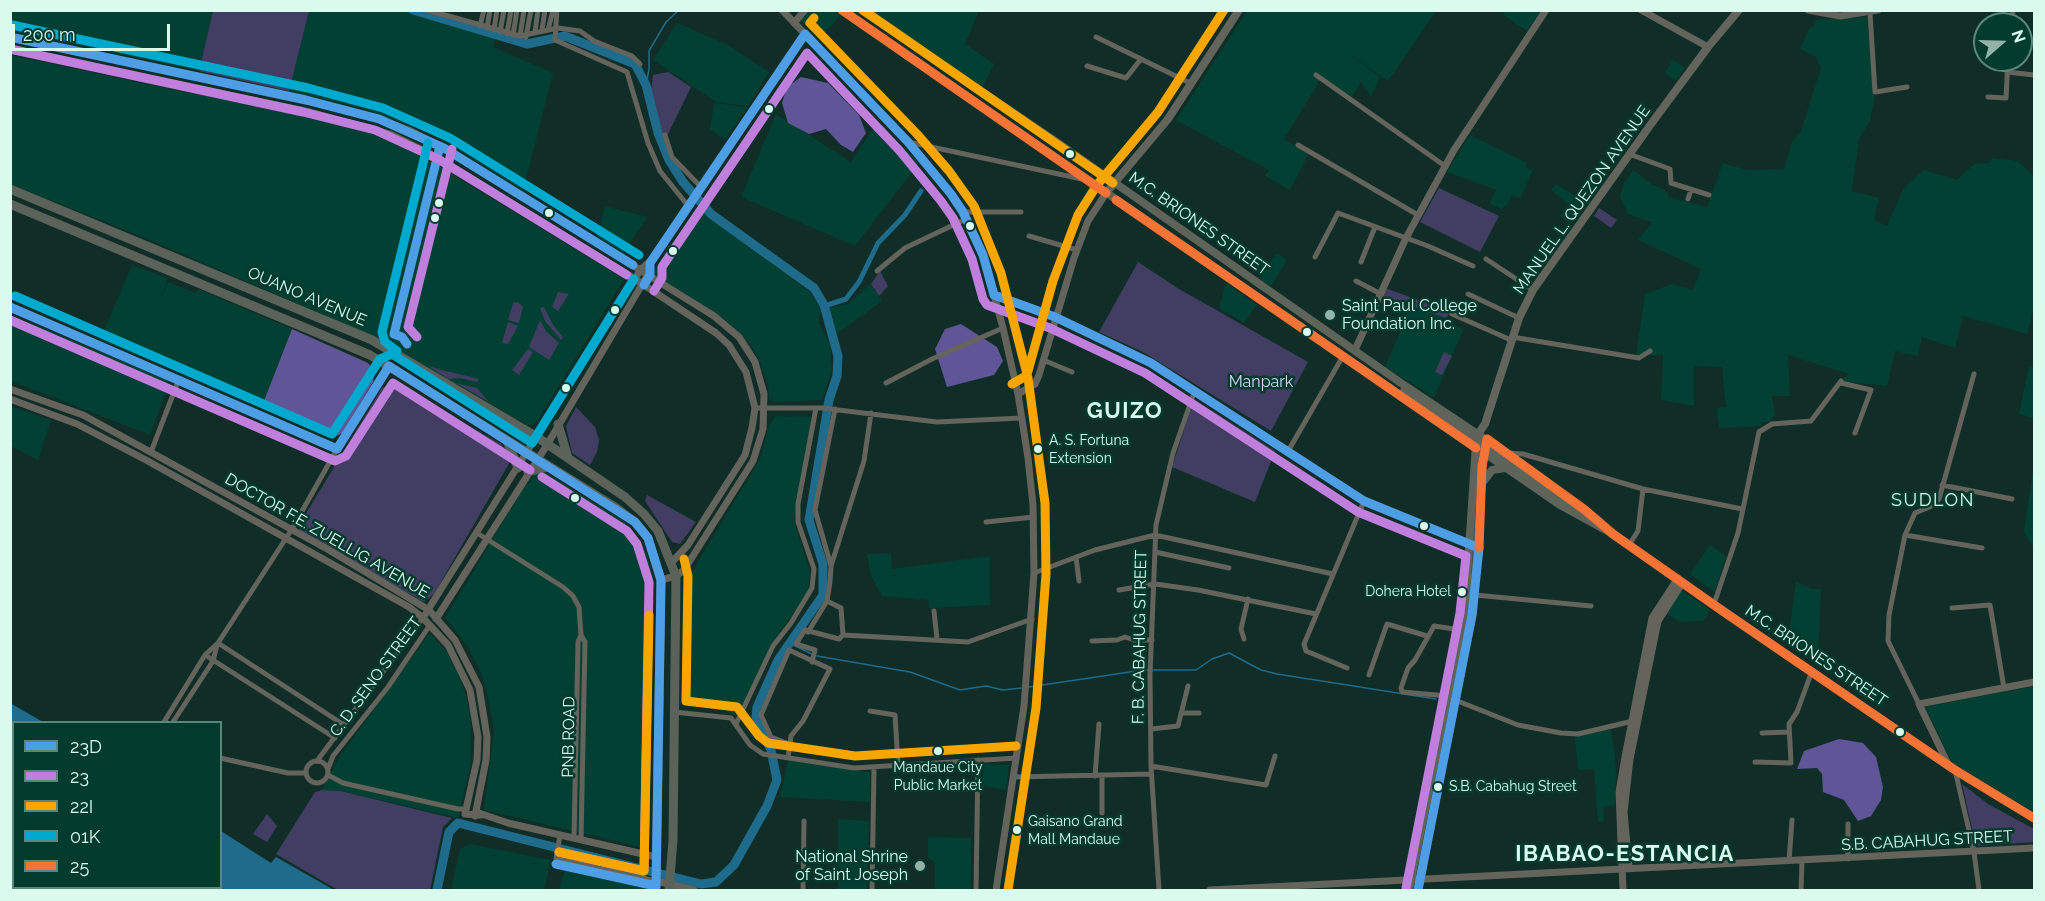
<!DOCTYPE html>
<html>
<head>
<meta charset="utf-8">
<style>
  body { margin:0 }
  #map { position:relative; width:2045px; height:901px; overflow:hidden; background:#102e27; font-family:Raleway,sans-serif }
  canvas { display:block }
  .frame { position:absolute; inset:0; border:12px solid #dafaee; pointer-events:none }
  .legend { position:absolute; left:12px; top:721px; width:210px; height:168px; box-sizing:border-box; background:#033b2e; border:2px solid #59877b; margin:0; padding:8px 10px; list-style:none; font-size:18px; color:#dafaee }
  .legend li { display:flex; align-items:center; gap:12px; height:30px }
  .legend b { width:30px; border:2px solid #59877b }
  .north { position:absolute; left:1973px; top:12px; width:60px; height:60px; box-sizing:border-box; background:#033b2e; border:2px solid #59877b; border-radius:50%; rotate:70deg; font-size:16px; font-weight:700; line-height:24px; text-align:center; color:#dafaee }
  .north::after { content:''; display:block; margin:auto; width:21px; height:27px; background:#93b3a8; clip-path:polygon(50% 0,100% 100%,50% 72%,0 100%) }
  .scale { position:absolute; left:12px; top:24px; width:158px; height:27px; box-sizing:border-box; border:3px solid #dafaee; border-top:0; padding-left:8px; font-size:18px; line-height:21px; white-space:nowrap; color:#dafaee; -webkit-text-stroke:4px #033b2e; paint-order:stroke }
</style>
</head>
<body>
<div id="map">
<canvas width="2045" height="901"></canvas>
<div class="frame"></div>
<ul class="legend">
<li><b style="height:8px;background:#4d9ee5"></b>23D</li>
<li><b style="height:8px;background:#c07fdc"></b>23</li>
<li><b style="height:8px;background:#f7a600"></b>22I</li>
<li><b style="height:8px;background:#00a9ce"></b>01K</li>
<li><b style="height:8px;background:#f57335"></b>25</li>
</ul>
<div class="north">N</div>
<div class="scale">200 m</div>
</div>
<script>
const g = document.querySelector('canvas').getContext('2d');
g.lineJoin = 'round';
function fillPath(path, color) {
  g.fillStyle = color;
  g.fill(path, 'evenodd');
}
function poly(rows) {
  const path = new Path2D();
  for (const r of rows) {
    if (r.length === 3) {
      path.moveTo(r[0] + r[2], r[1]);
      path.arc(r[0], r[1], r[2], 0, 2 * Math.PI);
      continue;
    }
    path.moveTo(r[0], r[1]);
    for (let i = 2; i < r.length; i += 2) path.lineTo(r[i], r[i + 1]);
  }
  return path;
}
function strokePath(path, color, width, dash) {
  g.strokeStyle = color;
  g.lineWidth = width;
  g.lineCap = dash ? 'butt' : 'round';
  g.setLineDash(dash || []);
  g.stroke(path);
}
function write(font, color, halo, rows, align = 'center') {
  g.font = font + ' Raleway,sans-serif';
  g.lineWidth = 5;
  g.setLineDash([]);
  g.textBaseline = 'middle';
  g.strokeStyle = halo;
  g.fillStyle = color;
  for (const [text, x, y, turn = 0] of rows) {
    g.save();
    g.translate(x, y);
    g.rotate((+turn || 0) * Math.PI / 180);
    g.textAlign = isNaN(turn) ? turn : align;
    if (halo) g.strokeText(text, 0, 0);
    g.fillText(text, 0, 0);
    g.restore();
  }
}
const built = poly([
  [11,11,213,11,199,71,11,31],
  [309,11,409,11,495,38,493,47,553,73,523,191,434,134,357,107,289,91],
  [808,11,833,11,840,16,819,39,800,20],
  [872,11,979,11,965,44,994,64,982,88,955,70,958,62,954,69],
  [1247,11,1436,11,1388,81,1351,55,1380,77,1371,97,1361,82,1351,98,1322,77,1284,139,1307,153,1307,157,1290,190,1265,176,1269,170,1176,120],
  [1502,11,1542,11,1527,31,1505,16],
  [1867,17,1875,94,1870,121,1859,139,1852,191,1879,198,1874,220,1887,226,1903,189,1924,170,1957,180,1974,164,1989,163,1992,158,2018,161,2034,176,2034,308,2027,334,1963,316,1955,348,1922,337,1918,356,1895,351,1887,386,1839,381,1849,374,1788,355,1790,396,1772,396,1775,415,1769,422,1761,422,1761,426,1719,428,1717,408,1726,407,1722,367,1694,366,1694,406,1661,400,1663,355,1636,355,1645,294,1672,284,1693,290,1701,269,1638,240,1652,222,1628,214,1620,196,1624,183,1633,170,1651,184,1663,189,1668,193,1668,197,1707,207,1723,163,1747,170,1784,169,1792,142,1801,131,1821,68,1816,57,1800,49,1810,27,1814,26,1816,20],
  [677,23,728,45,769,72,748,106,716,102,653,60],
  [11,55,184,92,271,107,365,130,419,154,624,279,536,423,527,425,373,336,145,238,11,184],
  [1673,60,1685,68,1676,81,1665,73],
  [714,103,748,107,725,139,710,129],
  [776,114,851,162,877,122,919,163,855,246,741,197],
  [1470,135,1527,163,1525,167,1533,170,1520,198,1512,195,1508,204,1502,209,1490,204,1496,190,1447,172],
  [1556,184,1585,202,1570,224,1560,216,1568,204,1551,190],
  [605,206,647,217,623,253,597,237],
  [697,208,809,291,820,308,819,323,830,345,832,369,822,400,773,402,769,398,768,385,759,359,746,338,725,320,655,275,654,271,661,259],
  [1276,253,1287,260,1271,286,1260,279],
  [132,265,168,278,160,300,168,282,196,293,198,289,292,329,262,406,100,340],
  [1226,283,1257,305,1244,323,1219,308],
  [870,284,882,301,835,335,827,327,828,308,848,304],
  [1413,307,1446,318,1463,330,1434,397,1385,367,1409,311],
  [10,315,166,379,168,387,150,435,11,381],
  [2029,366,2034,367,2034,549,2024,532,2034,464,2034,418,2019,414],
  [10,406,51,420,38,460,11,446],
  [776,416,812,417,794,521,810,572,808,593,771,644,743,709,736,716,724,710,688,706,681,697,685,593,688,578,760,459,769,425],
  [546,473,625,522,647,554,654,582,649,849,484,810,494,731,488,698,482,675,468,647,445,618,518,497,535,474],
  [1710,545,1726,556,1715,592,1690,574],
  [891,553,892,569,990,556,990,605,929,608,928,600,882,596,871,576,867,554],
  [1796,582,1812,589,1821,589,1819,636,1818,647,1812,658,1788,640],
  [1681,590,1710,610,1703,621,1680,622,1666,613],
  [430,633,447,652,459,676,466,696,471,722,471,763,458,818,340,791,322,790,340,756],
  [2034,686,2034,812,1953,763,1925,707],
  [1611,728,1616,766,1615,805,1603,807,1604,821,1598,822,1594,769,1578,770,1575,737],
  [788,761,870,772,870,802,780,797],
  [984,764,1009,765,1006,790,982,786],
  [838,819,869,821,867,890,838,890],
  [928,837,971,838,971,890,935,890,935,863,928,857],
  [470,844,551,860,544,890,451,890,460,849],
  [565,869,648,888,648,890,559,890]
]);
const green = poly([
  [213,11,309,11,289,91,199,71],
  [668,72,691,87,668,134,663,135,651,91,653,75],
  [1439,188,1499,216,1480,252,1420,222],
  [1599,208,1617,220,1611,228,1594,216],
  [1138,262,1179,289,1308,362,1271,431,1143,352,1099,332],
  [880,271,888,286,879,296,871,284],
  [1385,288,1415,299,1452,310,1446,318,1382,296],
  [558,292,569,294,558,311,552,307],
  [518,302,523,307,519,323,508,320,513,303],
  [544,307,553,325,563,337,561,340,545,321,540,308],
  [540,320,546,331,559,343,549,360,529,347],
  [508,322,518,326,508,344,502,343],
  [528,349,533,352,519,375,512,370],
  [1444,352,1452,356,1442,375,1435,372],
  [427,365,438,369,479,379,477,382,460,378,448,379],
  [456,383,477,388,489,402],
  [393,384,501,444,509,453,511,460,434,594,424,602,300,531,299,525,382,388],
  [1194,399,1275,451,1255,502,1172,467],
  [576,407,595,427,599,440,597,452,590,465,572,453,566,426],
  [647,495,696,522,680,544,672,542,645,501],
  [1962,784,1988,804,2034,829,2034,842,1976,846],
  [322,790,340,791,452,818,443,827,430,890,338,890,276,854,315,792],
  [267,814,277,826,267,842,253,834]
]);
const forest = poly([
  [801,77,828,83,859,115,866,133,853,152,841,145,826,129,809,134,788,123,782,103,787,87],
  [961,324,997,347,1003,361,994,375,947,387,935,349,945,329],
  [292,329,368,363,375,371,373,382,342,433,337,436,262,406],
  [1839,739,1863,743,1876,757,1883,787,1881,800,1871,816,1858,821,1844,800,1823,792,1822,774,1817,768,1797,769,1804,751]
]);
const water = poly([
  [10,703,43,722,14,722,14,888,220,888,221,831,271,863,276,857,334,890,11,890]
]);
const stream = poly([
  [646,85,649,69,649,51,666,22,679,10],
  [789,643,812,654],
  [817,656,910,672,960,690,986,686,1003,690,1021,688],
  [1029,687,1143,670,1196,670,1212,659,1229,653,1261,670,1277,674,1436,699],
  [686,887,687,881]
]);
const canal = poly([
  [824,306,846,299,859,282,878,243,905,215,921,191]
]);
const river = poly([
  [413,10,527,44,565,36,635,64,646,85,658,133,669,160,683,182,711,214,814,288,824,305,838,356,837,376,829,400,809,520,823,564,823,595,778,660,757,707,756,717,771,750,777,780,767,806,734,865,716,882,701,884,458,823,449,832,437,890]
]);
const minor = poly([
  [427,10,520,36,558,28,580,31,594,41,632,56,640,64],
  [557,10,555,40,627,72,648,143,660,171,689,207],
  [1870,13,1875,92,1907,87],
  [2012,24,2013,10],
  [480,26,484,10],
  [487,28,490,10],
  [494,30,497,10],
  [542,30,545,10],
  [548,30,553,10],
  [500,32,504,10],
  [535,32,538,10],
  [507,34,511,10],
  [513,35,517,10],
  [520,36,524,10],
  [526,37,531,10],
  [1096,37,1192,84],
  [1087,66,1126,78,1141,59],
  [2007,72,2034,75],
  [1316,75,1445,166],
  [1988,97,2006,98,2008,60],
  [665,135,672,157,701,187],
  [908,142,1082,179],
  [1298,145,1418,215],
  [1629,154,1670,169,1671,183,1709,195],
  [1688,199,1691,190],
  [963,212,1021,212],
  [1029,236,1077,250],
  [1315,257,1338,213,1428,246,1473,266],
  [1486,259,1533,290],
  [1361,262,1375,227],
  [877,271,905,248,966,219],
  [1356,281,1381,294],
  [1468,294,1519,318],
  [10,307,337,449],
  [1452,314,1511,340],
  [1512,337,1639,358,1650,351],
  [1043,360,1072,372],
  [886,383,932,359,1003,328],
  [1841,383,1871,390,1855,433],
  [755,408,822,408,937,422,1022,418],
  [151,452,179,379],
  [1287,453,1343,356],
  [1506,453,1523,454,1643,489,1742,509],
  [1942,485,2012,499],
  [986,522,1034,517],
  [477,533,563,587,573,596,579,607,581,635,578,642,574,838],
  [1905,535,1982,548],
  [1629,545,1638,531,1643,489],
  [1155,552,1229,568],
  [1076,557,1079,581],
  [831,566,864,461,871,413],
  [1034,573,1095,550,1155,535,1333,574],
  [1119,590,1155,584,1198,590,1316,614],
  [1475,595,1591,606],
  [827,601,841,608,843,635],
  [1714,604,1738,533,1759,432,1772,424,1811,421,1841,381],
  [1952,608,1990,605,2004,688],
  [934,611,937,639],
  [808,632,827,601,830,582,831,566,815,510,835,409],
  [1244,639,1241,629,1248,599],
  [1092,641,1117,640,1125,637,1134,640,1152,640],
  [218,643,344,725],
  [205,655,335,738],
  [812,662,815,650,796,644,805,630,839,639,843,635,968,642,1032,619],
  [1347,668,1306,651,1304,644,1364,501],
  [1369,675,1387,624,1427,636],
  [1448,696,1402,692,1401,688,1408,668,1415,660,1434,626,1461,630],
  [1455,700,1518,725,1561,733,1578,734,1633,721],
  [1919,704,1888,641,1889,615,1905,535,1915,513,1934,505,1939,499,1974,374],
  [870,711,895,715,898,765],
  [674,712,731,718,750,745,763,754,854,768,1017,758],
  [1181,713,1199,713],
  [164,722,205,655,218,643,292,529,337,449,389,366],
  [173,722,213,661,217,645],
  [736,724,773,646,791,623,812,588,814,569,798,522,798,504,816,408],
  [1151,729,1178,726,1188,686],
  [1762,733,1789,732],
  [220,758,288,773,306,773],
  [788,758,791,736,803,721,830,669,789,650,761,715,771,737,789,744],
  [317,761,423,618],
  [317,772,11],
  [1755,762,1791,763,1789,724,1797,712,1812,671],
  [1151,766,1266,785,1275,756],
  [328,769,333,756,388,687,430,625],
  [1955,770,1974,852,1979,890],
  [328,775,343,783,458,809,466,809],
  [1095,776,1099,724],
  [1013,777,1151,774],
  [1102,813,1102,775],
  [1848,824,1848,859],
  [581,840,585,642,581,635],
  [556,858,656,881],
  [556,859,560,835],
  [1789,861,1792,820],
  [556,864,656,886],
  [803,890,804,821],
  [872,890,874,767],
  [976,890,978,760],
  [1159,890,1151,766,1150,675,1156,525,1173,453,1195,390],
  [1801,890,1802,860]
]);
const tertiary = poly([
  [782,10,908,142,951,194,963,212,983,255,1003,328,1018,394,1028,458,1033,505,1034,573,1024,706,996,890],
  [1641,10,1708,47],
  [1808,10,1840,16,1878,10],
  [794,23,805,10],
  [10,37,306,100,379,119,411,131,444,148,714,316,739,337,755,362,764,394,763,429,753,461,684,570,676,576,661,580],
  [10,50,310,112,390,134,438,158,635,279,716,333,729,345,746,372,755,408,752,428,745,455,688,545,672,562],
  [994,295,1055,317,1151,363,1364,501,1473,545],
  [1355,350,1406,238,1454,150,1546,10],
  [10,389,83,415,329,550,429,610,455,640,479,687,487,737,486,760,475,816],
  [1018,394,1035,384,1039,375,1074,258,1088,221,1106,193],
  [10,399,77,424,146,460,409,607,423,618,448,645,470,690,478,737,477,760,465,814,481,815],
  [423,618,641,269,653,259,805,34],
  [436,619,547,445,650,271],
  [1949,766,1919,704,2034,682],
  [479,813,508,823,656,857],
  [1629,867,1624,812,1630,759,1658,621,1683,582],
  [656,881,694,890],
  [1210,890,2034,848],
  [1623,890,1619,792,1625,757,1652,618,1678,578]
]);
const secondary = poly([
  [1106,193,1168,119,1239,10],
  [1478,434,1485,424,1519,318,1533,290,1651,124,1708,47,1739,10]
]);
const primary = poly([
  [841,10,1560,505,1613,534],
  [861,10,1055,141,1401,383,1506,453,1585,510,1606,528],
  [1483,482,1492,470,1505,468],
  [1609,532,1955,770,2034,818],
  [1409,890,1465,610,1476,444],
  [1418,890,1473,613,1484,449]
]);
const trunk = poly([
  [10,189,372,340,537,437,625,497,644,514,658,531,676,576,673,840,669,890],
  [10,204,370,355,615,507,635,522,648,538,661,580,656,890],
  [558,424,568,458],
  [508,443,518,468],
  [528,472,548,467]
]);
const primaryBridge = poly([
  [1404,391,1582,512]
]);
const bus1 = poly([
  [10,37,306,100,379,119,444,148,633,265],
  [644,285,650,275,650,263,805,34,908,142,951,194,963,212,983,255,994,295,1055,317,1151,363,1364,501,1479,548,1472,615,1418,890],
  [10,307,337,449,389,366,635,522,648,538,661,580,656,886,556,864],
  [407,344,402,337,394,334,440,146]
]);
const bus2 = poly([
  [10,49,303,112,375,130,438,159,627,275],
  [654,291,662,278,662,267,807,53,899,150,941,201,953,218,972,259,983,299,987,305,1050,328,1145,373,1358,512,1466,556,1460,613,1406,888],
  [10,320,335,461,346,456,393,383,530,470],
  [417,337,408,327,452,149],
  [542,477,627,531,637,544,649,582,644,871,559,852]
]);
const bus3 = poly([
  [863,10,1113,183],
  [814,18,810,23,917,134,949,171,974,206,1001,273,1028,378,1045,503,1046,574,1036,708,1008,890],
  [1012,384,1026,376,1028,371,1053,281,1078,215,1097,185,1158,112,1224,10],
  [684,559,688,576,686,701,737,707,759,736,768,743,855,756,1016,746],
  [559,852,644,871,649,615]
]);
const bus4 = poly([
  [12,25,308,88,383,108,450,138,639,255],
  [15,296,332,434,380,359,392,354,532,443,634,279],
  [397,351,385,342,382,332,428,143]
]);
const bus5 = poly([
  [842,10,1106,193],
  [1116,200,1476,448],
  [1479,548,1482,467,1487,439,1585,510,1613,534,1724,612,1955,770,2034,818]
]);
const markers = [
  [769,109,5,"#dafaee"],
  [1070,154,5,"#dafaee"],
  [439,203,5,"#dafaee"],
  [549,213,5,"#dafaee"],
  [435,218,5,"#dafaee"],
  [970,226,5,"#dafaee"],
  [673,251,5,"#dafaee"],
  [615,310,5,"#dafaee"],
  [1330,315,6,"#93b3a8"],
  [1307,332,5,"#dafaee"],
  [566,388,5,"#dafaee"],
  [1038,449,5,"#dafaee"],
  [575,498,5,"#dafaee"],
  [1424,526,5,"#dafaee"],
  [1462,592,5,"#dafaee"],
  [1900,732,5,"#dafaee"],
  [938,751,5,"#dafaee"],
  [1438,787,5,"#dafaee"],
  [1017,830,5,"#dafaee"],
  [920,866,6,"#93b3a8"]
];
const busNames = [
  ["A. S. Fortuna",1049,441],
  ["Extension",1049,459],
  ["Dohera Hotel",1451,592,"right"],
  ["Mandaue City",938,768,"center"],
  ["Public Market",938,786,"center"],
  ["S.B. Cabahug Street",1449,787],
  ["Gaisano Grand",1028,822],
  ["Mall Mandaue",1028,840]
];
const streetNames = [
  ["MANUEL L. QUEZON AVENUE",1582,200,-55],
  ["M.C. BRIONES STREET",1199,224,35],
  ["OUANO AVENUE",307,297,23],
  ["DOCTOR F.E. ZUELLIG AVENUE",327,536,30],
  ["F. B. CABAHUG STREET",1140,637,-89],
  ["M.C. BRIONES STREET",1816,656,34],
  ["C. D. SENO STREET",376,677,-54],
  ["PNB ROAD",569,737,-89],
  ["S.B. CABAHUG STREET",1927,841,-3]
];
const poiNames = [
  ["Saint Paul College",1342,306],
  ["Foundation Inc.",1342,324],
  ["National Shrine",908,857,"right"],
  ["of Saint Joseph",908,875,"right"]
];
const parkNames = [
  ["Manpark",1261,382]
];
const neighbourhoodNames = [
  ["SUDLON",1933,501]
];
const districtNames = [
  ["GUIZO",1125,411],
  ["IBABAO-ESTANCIA",1625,854]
];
fillPath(built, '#024033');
fillPath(green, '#423e63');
fillPath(forest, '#605596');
fillPath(water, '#1e6b8b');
strokePath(stream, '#1e6b8b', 1.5);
strokePath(canal, '#1e6b8b', 5);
strokePath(river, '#1e6b8b', 9);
strokePath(minor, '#64645d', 5);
strokePath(tertiary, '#64645d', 7);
strokePath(secondary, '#63655d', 8);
strokePath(primary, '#5e645a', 8);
strokePath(trunk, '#5a625a', 9);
strokePath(primaryBridge, '#5e645a', 8);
strokePath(bus1, '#4d9ee5', 9);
strokePath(bus2, '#c07fdc', 9);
strokePath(bus3, '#f7a600', 9);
strokePath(bus4, '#00a9ce', 9);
strokePath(bus5, '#f57335', 9);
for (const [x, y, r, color] of markers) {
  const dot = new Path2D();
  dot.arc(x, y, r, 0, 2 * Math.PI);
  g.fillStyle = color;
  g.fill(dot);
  strokePath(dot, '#033b2e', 2);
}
write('14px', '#dafaee', '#033b2e', busNames, 'left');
write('16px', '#dafaee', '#033b2e', streetNames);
write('16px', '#dafaee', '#033b2e', poiNames, 'left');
write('16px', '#dad3ff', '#033b2e', parkNames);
g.letterSpacing = '1.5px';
write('18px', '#dafaee', '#033b2e', neighbourhoodNames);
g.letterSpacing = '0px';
g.letterSpacing = '1.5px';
write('bold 22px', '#dafaee', '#033b2e', districtNames);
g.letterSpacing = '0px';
</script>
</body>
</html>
